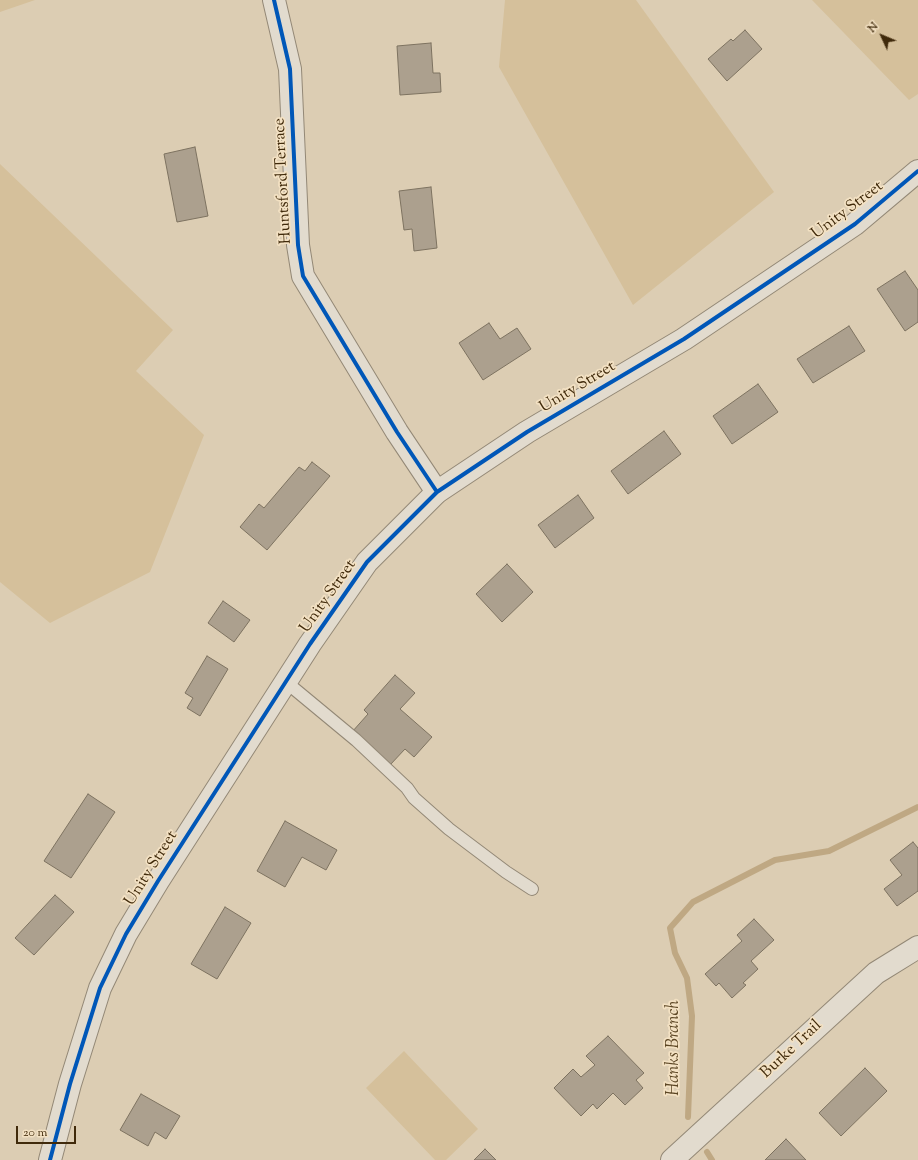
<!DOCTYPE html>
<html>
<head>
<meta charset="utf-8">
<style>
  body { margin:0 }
  #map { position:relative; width:918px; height:1160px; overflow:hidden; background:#dccdb3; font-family:"Sorts Mill Goudy",serif }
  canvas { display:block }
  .north { position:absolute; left:862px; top:16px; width:40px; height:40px; -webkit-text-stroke:3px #f3e1c3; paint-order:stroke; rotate:314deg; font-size:11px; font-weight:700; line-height:16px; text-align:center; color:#402a0b }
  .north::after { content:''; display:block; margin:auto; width:14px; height:18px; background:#402a0b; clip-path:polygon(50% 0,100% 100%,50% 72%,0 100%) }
  .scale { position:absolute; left:16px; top:1126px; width:60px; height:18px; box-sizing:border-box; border:2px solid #402a0b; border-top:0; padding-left:5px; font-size:12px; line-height:14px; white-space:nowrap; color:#402a0b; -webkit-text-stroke:3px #f3e1c3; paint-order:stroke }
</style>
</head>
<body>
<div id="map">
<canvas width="918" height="1160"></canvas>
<div class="north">N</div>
<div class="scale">20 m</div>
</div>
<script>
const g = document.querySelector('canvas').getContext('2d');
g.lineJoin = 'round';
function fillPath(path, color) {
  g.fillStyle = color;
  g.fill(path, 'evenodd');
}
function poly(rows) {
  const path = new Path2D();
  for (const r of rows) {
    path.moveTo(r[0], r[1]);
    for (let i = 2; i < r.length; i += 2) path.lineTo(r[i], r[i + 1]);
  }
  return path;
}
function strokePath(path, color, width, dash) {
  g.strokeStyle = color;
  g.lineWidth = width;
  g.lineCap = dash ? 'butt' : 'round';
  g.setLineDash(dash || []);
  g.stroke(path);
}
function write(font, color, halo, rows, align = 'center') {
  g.font = font + ' "Sorts Mill Goudy",serif';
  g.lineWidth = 3.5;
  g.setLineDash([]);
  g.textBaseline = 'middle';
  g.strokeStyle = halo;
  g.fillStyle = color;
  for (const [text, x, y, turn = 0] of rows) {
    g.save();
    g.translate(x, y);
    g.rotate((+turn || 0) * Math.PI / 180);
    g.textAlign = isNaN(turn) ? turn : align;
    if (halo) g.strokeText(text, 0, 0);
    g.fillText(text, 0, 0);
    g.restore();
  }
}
const green = poly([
  [0,0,35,0,0,12],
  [505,0,636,0,774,192,633,305,499,67],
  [812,0,918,0,918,94,909,100],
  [0,164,173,330,136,371,204,435,150,572,50,623,0,582],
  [404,1051,478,1129,446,1160,435,1160,366,1088]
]);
const stream = poly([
  [688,1117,692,1016,687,978,675,953,670,928,693,902,775,860,829,851,918,807],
  [707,1152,712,1160]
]);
const building = poly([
  [745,30,762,49,727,81,708,59,731,39,733,41,745,30],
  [431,43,433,73,440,73,441,92,400,95,397,46,431,43],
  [195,147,208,216,177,222,164,154,195,147],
  [431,187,437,248,414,251,412,229,404,230,399,191,431,187],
  [905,271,918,290,918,322,905,331,877,289,905,271],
  [489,323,500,339,517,328,531,349,483,380,459,343,489,323],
  [849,326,865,351,813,383,797,359,849,326],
  [758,384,778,412,732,444,713,416,758,384],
  [664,431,681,454,628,494,611,471,664,431],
  [312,462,330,476,267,550,240,527,259,504,264,508,299,467,305,471,312,462],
  [578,495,594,518,555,548,538,525,578,495],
  [507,564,533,592,502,622,476,594,507,564],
  [223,601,250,620,234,642,208,623,223,601],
  [207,656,228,669,200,716,187,708,193,698,185,693,207,656],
  [395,675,415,693,400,709,432,737,414,757,405,749,390,765,352,732,368,714,364,710,395,675],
  [88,794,115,812,71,878,44,861,88,794],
  [285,821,337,850,326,870,302,857,285,887,257,871,285,821],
  [913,842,918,848,918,891,897,906,884,889,902,875,890,860,913,842],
  [55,895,74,912,34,955,15,938,55,895],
  [225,907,251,923,217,979,191,964,225,907],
  [754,919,774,940,751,961,758,969,743,983,746,985,732,998,719,983,716,986,705,974,742,941,737,935,754,919],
  [608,1036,644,1073,636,1080,643,1088,625,1105,613,1093,597,1109,593,1104,581,1116,554,1088,573,1069,581,1077,595,1065,586,1056,608,1036],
  [865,1068,887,1091,841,1136,819,1113,865,1068],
  [141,1094,180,1116,166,1139,155,1132,148,1146,120,1130,141,1094],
  [786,1139,806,1160,765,1160,786,1139],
  [485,1149,496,1160,474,1160,485,1149]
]);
const service = poly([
  [286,682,356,740,407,788,414,798,449,829,506,872,532,889]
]);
const minor = poly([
  [274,0,290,69,298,245,303,276,397,432,437,492],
  [672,1160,876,973,918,947]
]);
const tertiary = poly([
  [50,1160,70,1084,100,988,126,934,158,881,310,644,367,562,437,492,527,432,684,339,855,224,918,171]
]);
const cycleway = poly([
  [274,0,290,69,298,245,303,276,397,432,437,492],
  [50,1160,70,1084,100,988,126,934,158,881,310,644,367,562,437,492,527,432,684,339,855,224,918,171]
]);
const streetNames = [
  ["Huntsford Terrace",284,181,-93],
  ["Unity Street",848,211,-37],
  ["Unity Street",578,388,-31],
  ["Unity Street",329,597,-55],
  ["Unity Street",152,869,-58],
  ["Burke Trail",792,1050,-43]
];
const waterNames = [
  ["Hanks Branch",675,1048,-90]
];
fillPath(green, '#d5c09b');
strokePath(stream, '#bfa883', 6);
fillPath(building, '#aca08e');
strokePath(building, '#7d7260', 1);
strokePath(service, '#938876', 14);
strokePath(minor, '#938876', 24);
strokePath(tertiary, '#938876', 24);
strokePath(service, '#e2dbce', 12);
strokePath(minor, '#e2dbce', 22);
strokePath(tertiary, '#e2dbce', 22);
strokePath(cycleway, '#0057b8', 4);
write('16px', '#402a0b', '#f3e1c3', streetNames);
write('italic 17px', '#5c4624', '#f3e1c3', waterNames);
</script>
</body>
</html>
